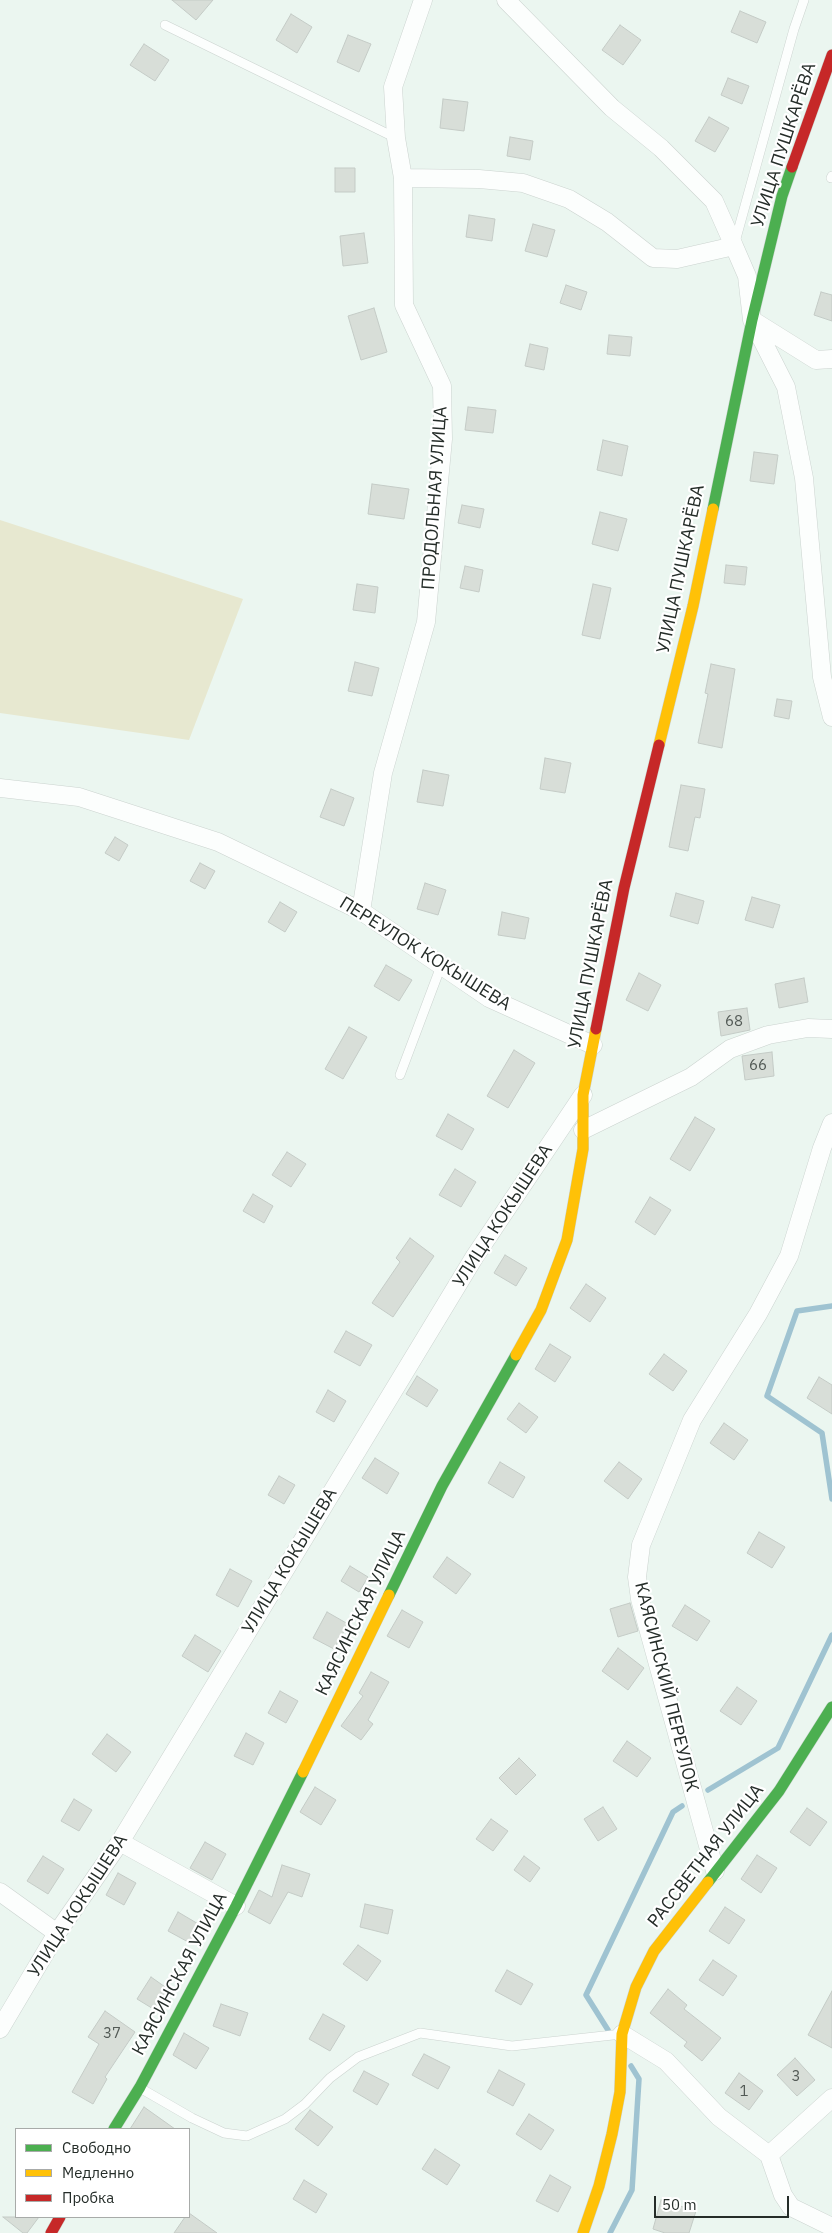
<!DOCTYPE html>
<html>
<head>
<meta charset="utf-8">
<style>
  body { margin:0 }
  #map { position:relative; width:832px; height:2233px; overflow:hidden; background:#ebf6f0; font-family:"IBM Plex Sans",sans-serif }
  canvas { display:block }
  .legend { position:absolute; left:15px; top:2128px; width:175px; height:90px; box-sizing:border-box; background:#fff; border:1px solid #a8aba9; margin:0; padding:6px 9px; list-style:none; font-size:15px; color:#252d29 }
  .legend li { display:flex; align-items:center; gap:10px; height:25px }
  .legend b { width:25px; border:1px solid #a8aba9 }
  .scale { position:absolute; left:654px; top:2196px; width:135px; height:22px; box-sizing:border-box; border:2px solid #252d29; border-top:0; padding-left:6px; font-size:15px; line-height:18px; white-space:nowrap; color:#252d29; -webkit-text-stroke:4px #fff; paint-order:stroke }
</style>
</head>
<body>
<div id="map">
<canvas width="832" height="2233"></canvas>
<ul class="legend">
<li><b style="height:6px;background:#4caf50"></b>Свободно</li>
<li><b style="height:6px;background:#ffc107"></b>Медленно</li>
<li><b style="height:6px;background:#c62828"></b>Пробка</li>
</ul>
<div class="scale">50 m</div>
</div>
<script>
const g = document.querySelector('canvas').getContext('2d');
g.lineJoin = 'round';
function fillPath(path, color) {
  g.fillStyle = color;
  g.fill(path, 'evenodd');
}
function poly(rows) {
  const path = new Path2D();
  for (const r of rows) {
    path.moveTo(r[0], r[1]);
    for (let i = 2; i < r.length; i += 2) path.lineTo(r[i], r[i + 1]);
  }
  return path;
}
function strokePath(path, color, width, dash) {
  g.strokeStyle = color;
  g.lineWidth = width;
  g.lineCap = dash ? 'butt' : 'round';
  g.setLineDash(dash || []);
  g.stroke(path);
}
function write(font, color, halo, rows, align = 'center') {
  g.font = font + ' "IBM Plex Sans",sans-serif';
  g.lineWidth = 4.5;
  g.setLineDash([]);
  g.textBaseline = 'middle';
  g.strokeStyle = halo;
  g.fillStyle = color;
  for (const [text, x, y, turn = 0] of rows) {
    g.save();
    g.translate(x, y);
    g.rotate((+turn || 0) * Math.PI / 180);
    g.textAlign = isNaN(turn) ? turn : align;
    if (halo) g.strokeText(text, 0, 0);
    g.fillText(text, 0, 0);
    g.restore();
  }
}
const green = poly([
  [0,520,243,599,189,740,0,713]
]);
const stream = poly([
  [832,1306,797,1311,767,1396,822,1433,832,1499],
  [708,1790,778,1748,832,1635],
  [608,2030,586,1995,673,1812,682,1806],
  [610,2233,632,2190,639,2079,631,2066]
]);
const building = poly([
  [172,0,213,0,196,20,172,0],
  [740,11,766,22,757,43,731,32,740,11],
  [291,14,312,27,297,53,276,40,291,14],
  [620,25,641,40,623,65,602,50,620,25],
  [348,35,371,44,359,72,337,62,348,35],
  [144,44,169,60,155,81,130,65,144,44],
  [728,78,749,86,742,104,721,95,728,78],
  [443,99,468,102,464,131,440,128,443,99],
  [709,117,729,128,715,152,695,141,709,117],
  [510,137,533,141,530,160,507,156,510,137],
  [335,168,355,168,355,192,335,192,335,168],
  [469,215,495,219,492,241,466,237,469,215],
  [533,224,555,230,547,257,525,251,533,224],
  [364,233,368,263,343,266,340,236,364,233],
  [566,285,587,292,581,310,560,303,566,285],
  [821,292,832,295,832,321,814,315,821,292],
  [374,308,387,352,361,360,348,316,374,308],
  [609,335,632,337,630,356,607,354,609,335],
  [530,344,548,348,544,370,525,366,530,344],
  [468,407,496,410,493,433,465,430,468,407],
  [603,440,628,446,622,476,597,470,603,440],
  [754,452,778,455,774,484,750,481,754,452],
  [372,484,409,489,404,519,368,514,372,484],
  [462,505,484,509,480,528,458,523,462,505],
  [600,512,627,519,618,551,592,544,600,512],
  [726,565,747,567,745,585,724,583,726,565],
  [465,566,483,570,479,592,460,588,465,566],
  [357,584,378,587,375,613,353,610,357,584],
  [593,584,611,588,600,639,582,635,593,584],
  [355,662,379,668,372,696,348,691,355,662],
  [711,664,735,669,722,748,698,743,708,694,705,693,711,664],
  [777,699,792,701,789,719,774,716,777,699],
  [545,758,571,763,565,793,540,789,545,758],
  [423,770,449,775,443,806,417,802,423,770],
  [681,785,705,789,700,818,695,817,688,851,669,847,681,785],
  [331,789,354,798,344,826,320,817,331,789],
  [115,837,128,845,119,861,105,853,115,837],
  [200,863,215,871,205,889,190,881,200,863],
  [425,883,446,890,438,915,417,909,425,883],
  [676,893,704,901,698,924,670,916,676,893],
  [752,897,780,905,773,928,745,920,752,897],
  [280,902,297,912,285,932,268,922,280,902],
  [502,912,529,918,525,939,498,935,502,912],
  [386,965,412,980,399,1001,374,986,386,965],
  [639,973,661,985,648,1011,626,1000,639,973],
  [804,978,808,1002,779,1008,775,984,804,978],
  [747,1008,750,1030,721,1036,718,1012,747,1008],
  [349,1027,367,1037,343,1079,325,1069,349,1027],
  [514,1050,535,1063,508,1108,487,1096,514,1050],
  [772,1052,774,1076,745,1080,742,1056,772,1052],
  [448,1114,474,1129,462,1150,436,1136,448,1114],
  [695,1117,715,1129,690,1171,670,1159,695,1117],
  [287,1152,306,1164,291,1187,272,1175,287,1152],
  [455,1169,476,1182,461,1207,439,1195,455,1169],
  [253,1194,273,1206,264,1223,243,1211,253,1194],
  [650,1197,671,1210,655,1235,635,1222,650,1197],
  [410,1238,434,1256,393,1317,372,1303,400,1262,396,1258,410,1238],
  [505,1255,527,1268,516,1286,494,1273,505,1255],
  [586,1284,606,1298,590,1322,570,1308,586,1284],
  [346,1331,372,1345,360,1366,334,1352,346,1331],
  [550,1344,571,1357,555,1382,535,1369,550,1344],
  [664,1354,687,1371,673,1391,649,1374,664,1354],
  [417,1376,438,1390,427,1407,406,1394,417,1376],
  [819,1377,832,1385,832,1414,807,1398,819,1377],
  [328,1390,346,1401,334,1422,316,1412,328,1390],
  [519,1403,538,1417,526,1433,507,1419,519,1403],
  [724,1423,748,1440,734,1460,710,1443,724,1423],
  [375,1458,399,1473,387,1494,362,1478,375,1458],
  [500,1462,525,1477,513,1498,488,1483,500,1462],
  [619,1462,642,1479,628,1499,604,1481,619,1462],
  [279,1476,295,1485,284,1504,268,1495,279,1476],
  [759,1532,785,1547,772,1568,747,1553,759,1532],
  [447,1557,471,1574,456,1594,433,1577,447,1557],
  [350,1566,368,1577,359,1592,341,1581,350,1566],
  [230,1569,252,1581,238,1607,216,1595,230,1569],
  [630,1603,638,1631,618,1637,610,1609,630,1603],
  [685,1605,710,1621,697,1641,672,1626,685,1605],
  [402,1610,423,1622,409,1648,387,1636,402,1610],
  [327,1612,348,1624,334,1649,313,1638,327,1612],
  [195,1635,221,1651,208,1672,182,1656,195,1635],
  [618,1648,644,1668,628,1690,602,1671,618,1648],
  [371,1672,389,1682,368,1720,373,1724,361,1740,341,1726,363,1696,359,1693,371,1672],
  [737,1687,757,1701,741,1725,720,1711,737,1687],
  [280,1691,298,1701,286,1723,268,1713,280,1691],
  [246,1733,264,1743,253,1765,234,1756,246,1733],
  [107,1734,131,1752,116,1772,92,1754,107,1734],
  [627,1741,651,1758,637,1777,613,1761,627,1741],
  [519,1758,536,1775,516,1795,499,1778,519,1758],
  [315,1787,336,1800,321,1825,300,1812,315,1787],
  [74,1799,92,1810,79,1831,61,1821,74,1799],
  [603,1807,617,1829,598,1841,584,1819,603,1807],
  [807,1808,827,1822,810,1846,790,1832,807,1808],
  [491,1819,508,1831,493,1851,476,1839,491,1819],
  [205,1842,226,1854,212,1880,190,1868,205,1842],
  [757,1855,777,1868,761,1893,741,1879,757,1855],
  [43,1856,64,1869,48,1894,27,1881,43,1856],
  [524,1856,540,1868,530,1882,514,1870,524,1856],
  [282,1865,310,1874,302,1897,288,1892,270,1924,248,1912,259,1890,272,1897,282,1865],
  [118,1873,136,1883,124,1905,106,1895,118,1873],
  [365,1904,393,1910,388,1934,360,1927,365,1904],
  [725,1907,745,1920,729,1944,709,1931,725,1907],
  [178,1912,200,1925,190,1943,168,1931,178,1912],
  [358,1945,381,1961,367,1981,343,1964,358,1945],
  [713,1960,737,1976,723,1996,699,1980,713,1960],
  [507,1970,533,1984,521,2005,495,1991,507,1970],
  [151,1977,168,1989,155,2010,137,1999,151,1977],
  [668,1989,687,2005,684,2009,721,2038,702,2061,684,2046,687,2042,650,2013,668,1989],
  [832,1991,832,2048,808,2035,832,1991],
  [221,2004,248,2013,240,2036,213,2026,221,2004],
  [105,2011,135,2032,105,2077,107,2079,93,2104,72,2092,99,2044,88,2037,105,2011],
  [323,2014,345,2026,330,2051,309,2039,323,2014],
  [184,2033,209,2048,196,2069,173,2055,184,2033],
  [424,2054,450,2067,438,2089,412,2075,424,2054],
  [795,2058,815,2080,797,2096,777,2075,795,2058],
  [499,2070,525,2084,513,2106,487,2092,499,2070],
  [364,2071,389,2084,377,2105,353,2091,364,2071],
  [739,2073,763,2091,749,2110,725,2093,739,2073],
  [144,2107,175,2129,130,2129,144,2107],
  [310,2110,333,2127,318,2146,295,2129,310,2110],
  [529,2114,554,2130,541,2150,516,2134,529,2114],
  [435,2149,460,2165,447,2185,422,2169,435,2149],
  [550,2175,571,2187,558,2212,536,2201,550,2175],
  [304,2180,327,2194,316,2213,293,2199,304,2180],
  [661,2200,696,2211,689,2233,665,2233,653,2229,661,2200],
  [189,2213,217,2233,174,2233,185,2217,189,2217,189,2213],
  [3,2217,39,2217,27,2233,23,2233,3,2217]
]);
const lane = poly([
  [165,25,396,138],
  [831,178,832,176],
  [735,242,794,29,804,0],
  [400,1075,441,966],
  [140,2088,192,2118,224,2133,247,2136,285,2119,305,2104,330,2078,358,2057,420,2033,512,2046,622,2034]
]);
const street = poly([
  [506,0,612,108,661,148,714,201,734,246],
  [403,178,479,179,523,183,569,199,607,222,653,258,677,259,734,246,747,276,752,320,816,360,832,359],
  [753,322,786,387,804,478,822,677,832,717],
  [0,788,79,797,218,842,361,911,489,998,593,1045],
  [361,911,383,773,426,622,443,439,442,386,404,305,403,178,396,138,393,87,423,0],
  [583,1130,691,1077,730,1049,768,1035,808,1028,832,1029],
  [120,1842,236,1906],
  [715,1871,640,1599,637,1577,641,1545,692,1420,758,1314,789,1256,822,1148,832,1123],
  [0,1892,57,1933],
  [0,2029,57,1933,120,1842,475,1256,583,1095],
  [622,2034,666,2061,719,2117,769,2155,783,2195,791,2207,832,2227],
  [769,2155,832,2098]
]);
const fast = poly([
  [713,509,752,320,782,196,792,167],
  [389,1595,442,1486,516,1355],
  [708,1882,779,1791,832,1707],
  [114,2129,140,2087,236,1906,303,1772]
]);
const slow = poly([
  [659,745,693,606,713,509],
  [516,1355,541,1310,567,1240,583,1149,583,1095,596,1029],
  [303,1772,389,1595],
  [583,2233,599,2186,612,2134,620,2092,622,2034,636,1987,654,1951,708,1882]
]);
const jam = poly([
  [792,167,832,55],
  [596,1029,624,888,659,745],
  [51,2233,60,2217]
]);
const numberNames = [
  ["68",734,1022],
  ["66",758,1066],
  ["37",112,2034],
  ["3",796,2077],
  ["1",744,2092]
];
const streetNames = [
  ["УЛИЦА ПУШКАРЁВА",784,145,-72],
  ["ПРОДОЛЬНАЯ УЛИЦА",435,498,-86],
  ["УЛИЦА ПУШКАРЁВА",681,569,-78],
  ["ПЕРЕУЛОК КОКЫШЕВА",425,954,32],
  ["УЛИЦА ПУШКАРЁВА",591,964,-79],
  ["УЛИЦА КОКЫШЕВА",503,1216,-57],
  ["УЛИЦА КОКЫШЕВА",290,1561,-59],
  ["КАЯСИНСКАЯ УЛИЦА",361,1613,-64],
  ["КАЯСИНСКИЙ ПЕРЕУЛОК",666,1687,76],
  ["РАССВЕТНАЯ УЛИЦА",706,1856,-52],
  ["УЛИЦА КОКЫШЕВА",78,1906,-57],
  ["КАЯСИНСКАЯ УЛИЦА",180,1974,-62]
];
fillPath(green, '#e7e8d0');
strokePath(stream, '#9fc3d1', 5.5);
fillPath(building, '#d8ded8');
strokePath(building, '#c4cbc6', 1);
strokePath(lane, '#cbd3cf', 10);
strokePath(street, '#cbd3cf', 19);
strokePath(fast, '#cbd3cf', 12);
strokePath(slow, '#cbd3cf', 12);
strokePath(jam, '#cbd3cf', 12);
strokePath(lane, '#fcfefd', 9);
strokePath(street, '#fcfefd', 18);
strokePath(fast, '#4caf50', 11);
strokePath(slow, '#ffc107', 11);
strokePath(jam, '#c62828', 11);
write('15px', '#535a56', null, numberNames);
write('18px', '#252d29', '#fff', streetNames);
</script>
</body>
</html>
